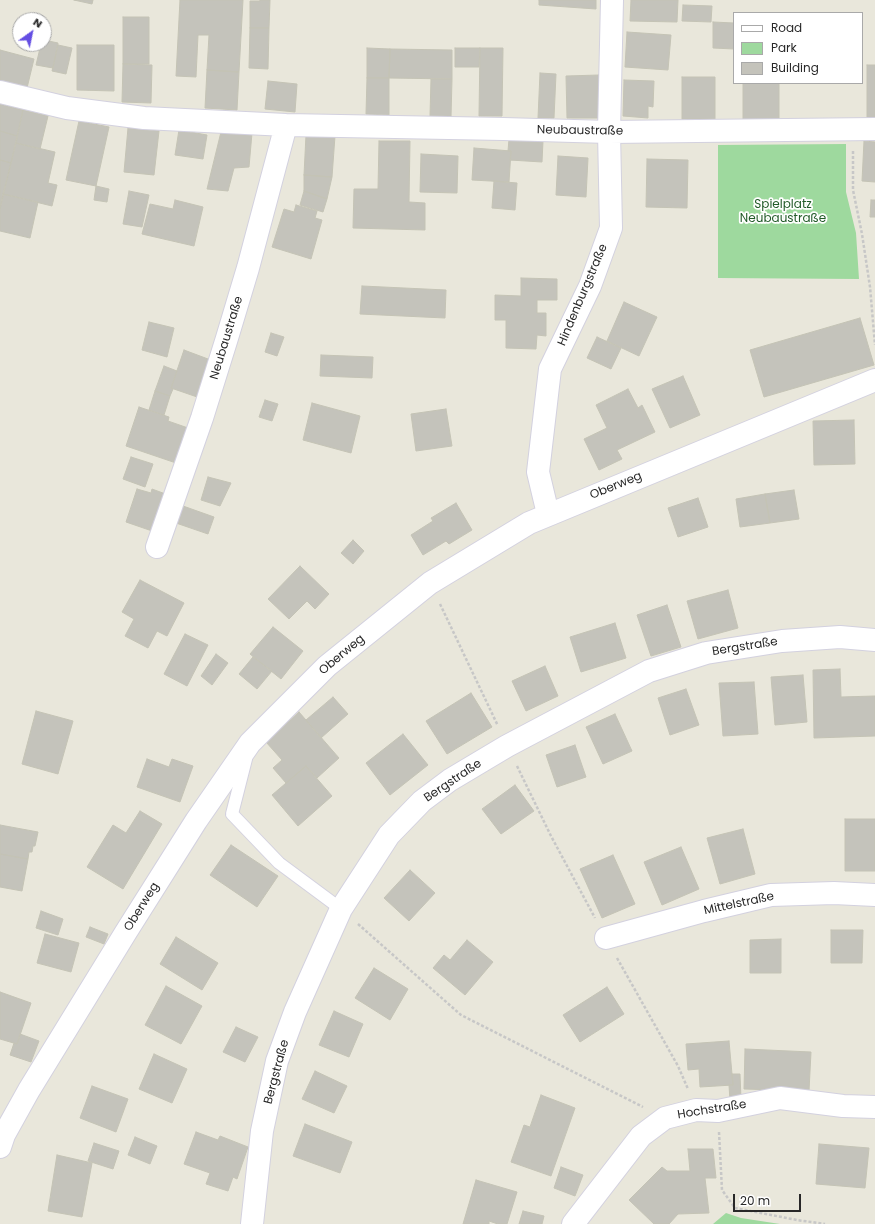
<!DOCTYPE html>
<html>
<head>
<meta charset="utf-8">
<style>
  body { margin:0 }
  #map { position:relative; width:875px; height:1224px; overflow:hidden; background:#e9e7db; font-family:Poppins,sans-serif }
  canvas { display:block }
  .legend { position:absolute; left:733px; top:12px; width:130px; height:72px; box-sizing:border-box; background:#fff; border:1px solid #a9a9a9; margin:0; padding:5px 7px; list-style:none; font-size:12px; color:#282828 }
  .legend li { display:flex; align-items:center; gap:8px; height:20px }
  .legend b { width:20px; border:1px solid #a9a9a9 }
  .north { position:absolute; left:12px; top:12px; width:40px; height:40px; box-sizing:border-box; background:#fff; border:1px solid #a9a9a9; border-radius:50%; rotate:33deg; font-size:11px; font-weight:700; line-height:16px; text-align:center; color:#282828 }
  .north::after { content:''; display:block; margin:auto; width:14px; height:18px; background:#644ee3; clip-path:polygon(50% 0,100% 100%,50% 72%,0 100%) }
  .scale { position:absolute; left:733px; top:1194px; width:68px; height:18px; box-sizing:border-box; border:2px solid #282828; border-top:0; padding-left:5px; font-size:12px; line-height:14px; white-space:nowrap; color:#282828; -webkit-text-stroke:3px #fff; paint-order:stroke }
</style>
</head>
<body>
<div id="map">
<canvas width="875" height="1224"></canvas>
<ul class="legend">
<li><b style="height:5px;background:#fff"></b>Road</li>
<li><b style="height:11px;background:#9ed99e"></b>Park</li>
<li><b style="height:11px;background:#c4c3bb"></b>Building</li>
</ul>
<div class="north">N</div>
<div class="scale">20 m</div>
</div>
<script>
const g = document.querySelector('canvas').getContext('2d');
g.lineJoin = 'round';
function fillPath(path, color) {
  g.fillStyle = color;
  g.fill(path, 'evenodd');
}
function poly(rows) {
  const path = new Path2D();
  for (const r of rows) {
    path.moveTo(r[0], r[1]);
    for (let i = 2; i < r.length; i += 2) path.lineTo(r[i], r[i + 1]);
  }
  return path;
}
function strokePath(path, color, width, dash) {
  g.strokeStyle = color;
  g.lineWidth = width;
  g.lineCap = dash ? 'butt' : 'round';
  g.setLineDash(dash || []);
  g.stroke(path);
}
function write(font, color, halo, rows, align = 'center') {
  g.font = font + ' Poppins,sans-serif';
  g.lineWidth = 3.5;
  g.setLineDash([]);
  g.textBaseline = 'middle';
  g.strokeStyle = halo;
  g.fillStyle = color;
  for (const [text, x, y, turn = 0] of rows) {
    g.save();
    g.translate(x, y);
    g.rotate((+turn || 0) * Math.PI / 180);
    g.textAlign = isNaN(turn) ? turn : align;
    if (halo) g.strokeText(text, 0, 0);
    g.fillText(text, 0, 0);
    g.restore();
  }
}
const green = poly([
  [846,144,846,192,856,233,859,279,718,278,718,145],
  [726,1213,741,1218,780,1224,713,1224]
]);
const building = poly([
  [74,0,93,0,92,4,74,0],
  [180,0,243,0,239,72,207,70,209,35,198,35,196,77,176,76,180,0],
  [260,0,270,0,269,28,250,28,250,1,260,1,260,0],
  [539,0,596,0,596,9,539,5,539,0],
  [631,0,678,0,677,22,630,21,631,0],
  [683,5,712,6,711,22,682,21,683,5],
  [123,17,149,17,149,64,123,64,123,17],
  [713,22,734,23,734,49,713,48,713,22],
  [250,28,269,28,268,69,249,68,250,28],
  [627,32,671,35,668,70,625,67,627,32],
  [44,40,58,43,53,68,36,65,41,44,44,44,44,40],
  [58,45,72,48,66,74,52,71,58,45],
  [77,45,114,45,114,91,77,90,77,45],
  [367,48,390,49,389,78,367,78,367,48],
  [455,48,480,48,479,67,455,67,455,48],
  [480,48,503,48,502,116,479,116,480,48],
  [390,49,452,50,452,79,389,78,390,49],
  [0,50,34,59,27,88,0,81,0,50],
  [123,64,152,65,151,103,122,102,123,64],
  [867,65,875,65,875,118,867,117,867,65],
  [207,70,239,72,237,110,205,108,207,70],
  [540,73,556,74,554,118,538,118,540,73],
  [599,75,600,118,567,118,566,76,599,75],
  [682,77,715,77,715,119,682,119,682,77],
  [367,78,389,78,389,115,366,114,367,78],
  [431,79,452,79,451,117,430,116,431,79],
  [624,80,654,81,653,107,648,106,648,118,623,116,624,80],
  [268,81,297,84,295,112,265,109,268,81],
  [743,83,779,83,779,121,743,121,743,83],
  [0,104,23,110,17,136,0,131,0,104],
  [23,110,48,116,40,149,16,143,23,110],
  [79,121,109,127,96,186,66,180,79,121],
  [128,128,159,131,154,175,124,172,128,128],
  [179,130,207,135,203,159,175,155,179,130],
  [0,131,17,136,11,163,0,160,0,131],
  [221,132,252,133,249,167,234,168,228,191,207,189,221,132],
  [306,135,335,136,332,177,304,175,306,135],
  [509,139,543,141,542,162,510,160,511,151,508,151,509,139],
  [379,141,410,141,409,202,425,203,425,230,353,228,354,189,378,189,379,141],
  [864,141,875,142,875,182,862,181,864,141],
  [16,143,55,152,48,183,57,185,52,206,3,194,16,143],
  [474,148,511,151,509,182,472,180,474,148],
  [421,154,458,156,457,193,420,192,421,154],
  [558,156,588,158,586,197,556,195,558,156],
  [647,159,688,160,687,208,646,207,647,159],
  [0,160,11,163,0,209,0,160],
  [304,175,332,177,327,199,304,191,304,175],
  [494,181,517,183,515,210,492,208,494,181],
  [96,186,109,189,107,202,94,200,96,186],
  [129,191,149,195,142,227,123,224,129,191],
  [304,191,327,199,323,212,300,205,304,191],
  [3,194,38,202,30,238,0,231,0,209,3,194],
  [175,200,203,207,194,246,142,234,150,204,173,209,175,200],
  [871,200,875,200,875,217,870,217,871,200],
  [296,205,317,211,315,218,322,220,311,259,272,247,284,209,294,212,296,205],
  [521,278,557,279,557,300,537,300,537,313,546,313,546,336,537,335,536,349,506,348,506,320,495,320,495,295,521,296,521,278],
  [362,286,446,290,445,318,360,314,362,286],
  [624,302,657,317,639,356,607,341,624,302],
  [860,318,874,365,764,397,750,350,860,318],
  [149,322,174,328,167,357,142,350,149,322],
  [271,333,284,337,277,356,265,352,271,333],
  [597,337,621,348,611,369,587,358,597,337],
  [184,350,216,362,203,399,171,388,184,350],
  [321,355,373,357,372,378,320,376,321,355],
  [164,366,177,371,171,388,173,389,170,396,155,391,164,366],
  [683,376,700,415,670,428,652,389,683,376],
  [628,389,638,408,642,405,655,432,617,450,622,459,599,470,584,439,607,428,596,405,628,389],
  [155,391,170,396,164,415,149,410,155,391],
  [265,400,278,404,272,421,259,417,265,400],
  [312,403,360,416,351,453,303,440,312,403],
  [139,407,169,417,168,421,191,429,179,464,126,446,139,407],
  [446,409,452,446,416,451,411,414,446,409],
  [854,420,855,464,814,465,813,421,854,420],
  [131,457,153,464,145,487,123,479,131,457],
  [208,477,231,483,220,506,201,500,208,477],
  [137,489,151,493,152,489,171,496,158,533,126,522,137,489],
  [794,490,799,519,770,523,765,494,794,490],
  [765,494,770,523,740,527,736,499,765,494],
  [698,498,708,527,678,537,668,508,698,498],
  [456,503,472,530,449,544,446,541,423,555,411,535,433,521,431,518,456,503],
  [183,506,214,517,208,534,176,523,183,506],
  [353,540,364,551,353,564,341,553,353,540],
  [300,566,329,594,315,609,307,601,289,619,268,599,300,566],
  [140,580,184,603,167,636,157,631,148,648,125,636,134,619,122,612,140,580],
  [728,590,738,628,698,639,687,601,728,590],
  [667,605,681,647,651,656,637,615,667,605],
  [615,623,626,658,581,672,570,637,615,623],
  [273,627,303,651,281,679,250,654,273,627],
  [185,634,208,645,187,686,164,674,185,634],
  [216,654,228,663,212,685,201,676,216,654],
  [253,657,272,671,257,689,239,674,253,657],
  [545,666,558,696,526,711,512,681,545,666],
  [840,669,841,697,875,696,875,736,814,738,813,670,840,669],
  [803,675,807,722,775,725,771,677,803,675],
  [754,682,758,734,723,736,719,683,754,682],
  [686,689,699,725,670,735,658,698,686,689],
  [471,693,492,727,447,754,426,721,471,693],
  [333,697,348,714,321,738,306,720,333,697],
  [36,711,73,721,58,774,22,764,36,711],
  [299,712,339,758,317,778,306,766,286,783,273,768,282,760,266,742,299,712],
  [615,714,632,751,603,764,586,727,615,714],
  [403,734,428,765,390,795,366,763,403,734],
  [575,745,586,777,557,787,546,755,575,745],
  [147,759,169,767,172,759,193,766,180,802,137,787,147,759],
  [306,766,332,796,298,826,272,795,306,766],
  [515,785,534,811,501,834,482,809,515,785],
  [140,811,162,824,123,889,87,867,113,825,126,833,140,811],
  [845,819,875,819,875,871,845,871,845,819],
  [0,825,38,832,35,846,33,846,32,852,29,852,28,859,0,854,0,825],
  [743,829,755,874,720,884,707,838,743,829],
  [231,845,278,876,257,907,210,875,231,845],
  [681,847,699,889,662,905,644,862,681,847],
  [0,854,28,859,22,891,0,887,0,854],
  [613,855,635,904,602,918,580,869,613,855],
  [410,870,435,893,409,921,384,898,410,870],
  [41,911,63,919,58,935,36,928,41,911],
  [90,927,108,934,104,944,86,937,90,927],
  [831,930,863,930,862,963,831,963,831,930],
  [45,934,79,943,71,972,37,963,45,934],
  [176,937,218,963,202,990,160,964,176,937],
  [781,939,781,973,750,973,750,940,781,939],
  [467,940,493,962,465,995,433,968,444,955,450,960,467,940],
  [374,968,408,989,390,1020,355,998,374,968],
  [166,986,202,1006,181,1044,145,1025,166,986],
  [607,987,624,1014,580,1042,563,1015,607,987],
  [0,992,31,1003,17,1044,0,1039,0,992],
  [334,1011,363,1024,349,1057,319,1045,334,1011],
  [236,1027,258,1037,245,1062,223,1052,236,1027],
  [20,1034,39,1041,31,1062,10,1055,14,1043,17,1044,20,1034],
  [729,1041,733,1085,700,1087,699,1069,688,1070,686,1044,729,1041],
  [745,1049,811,1052,809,1091,744,1089,745,1049],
  [154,1054,187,1069,172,1103,139,1089,154,1054],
  [315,1071,347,1086,334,1113,302,1099,315,1071],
  [732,1074,740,1074,741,1099,730,1101,729,1085,733,1085,732,1074],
  [92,1086,128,1099,116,1132,80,1118,92,1086],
  [541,1095,575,1108,551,1176,511,1162,524,1125,530,1127,541,1095],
  [305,1124,352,1142,340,1173,293,1156,305,1124],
  [196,1132,218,1140,220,1136,248,1147,237,1179,233,1177,228,1191,206,1184,210,1173,184,1164,196,1132],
  [135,1137,157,1146,150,1164,128,1155,135,1137],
  [94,1143,119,1151,113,1169,88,1161,94,1143],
  [819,1144,869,1148,865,1188,816,1184,819,1144],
  [688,1149,713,1149,716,1178,705,1178,709,1213,678,1214,669,1224,654,1224,629,1200,662,1167,667,1171,690,1171,688,1149],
  [57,1155,92,1163,82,1217,48,1211,57,1155],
  [561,1167,583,1175,575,1196,554,1188,561,1167],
  [476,1180,517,1192,507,1224,498,1224,489,1221,489,1224,463,1224,476,1180],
  [523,1211,544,1216,542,1224,519,1224,523,1211]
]);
const path = poly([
  [853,151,853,190,862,234,870,287,875,345],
  [440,604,498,726],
  [517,766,551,836,595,918],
  [358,924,461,1015,643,1107],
  [617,958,678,1066,688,1089],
  [719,1132,722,1190,735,1208,797,1220,825,1224]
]);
const service = poly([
  [246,759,232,814,279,863,341,909]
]);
const minor = poly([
  [0,92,67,108,144,118,286,125,503,129,609,132,875,129],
  [548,514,538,472,550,369,590,286,611,228,609,132,612,0],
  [157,547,202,418,227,338,248,268,286,125],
  [606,938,704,911,771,895,834,893,875,895],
  [0,1147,4,1135,29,1090,126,932,196,821,250,743,327,666,430,583,529,523,875,380],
  [252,1224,262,1131,277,1061,295,1012,341,909,389,835,422,801,450,780,507,746,649,671,706,653,782,641,840,637,875,640],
  [573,1224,641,1136,665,1118,696,1110,718,1111,780,1098,843,1106,875,1107]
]);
const streetNames = [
  ["Neubaustraße",580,131,1],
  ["Hindenburgstraße",583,295,-67],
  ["Neubaustraße",227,338,-73],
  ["Oberweg",616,486,-22],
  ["Bergstraße",745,647,-9],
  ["Oberweg",342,655,-40],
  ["Bergstraße",453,781,-34],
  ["Mittelstraße",739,904,-12],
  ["Oberweg",142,907,-58],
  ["Bergstraße",277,1072,-75],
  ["Hochstraße",712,1110,-9]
];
const parkNames = [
  ["Spielplatz",783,205],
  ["Neubaustraße",783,219]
];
fillPath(green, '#9ed99e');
fillPath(building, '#c4c3bb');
strokePath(building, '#c4c3b5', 1);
strokePath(service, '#d3d1df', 14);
strokePath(minor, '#d3d1df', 24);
strokePath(path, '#c7c7c7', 2.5, [3, 2]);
strokePath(service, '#fff', 12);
strokePath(minor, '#fff', 22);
write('12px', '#282828', '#fff', streetNames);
write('12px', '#225b29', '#fff', parkNames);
</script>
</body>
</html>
